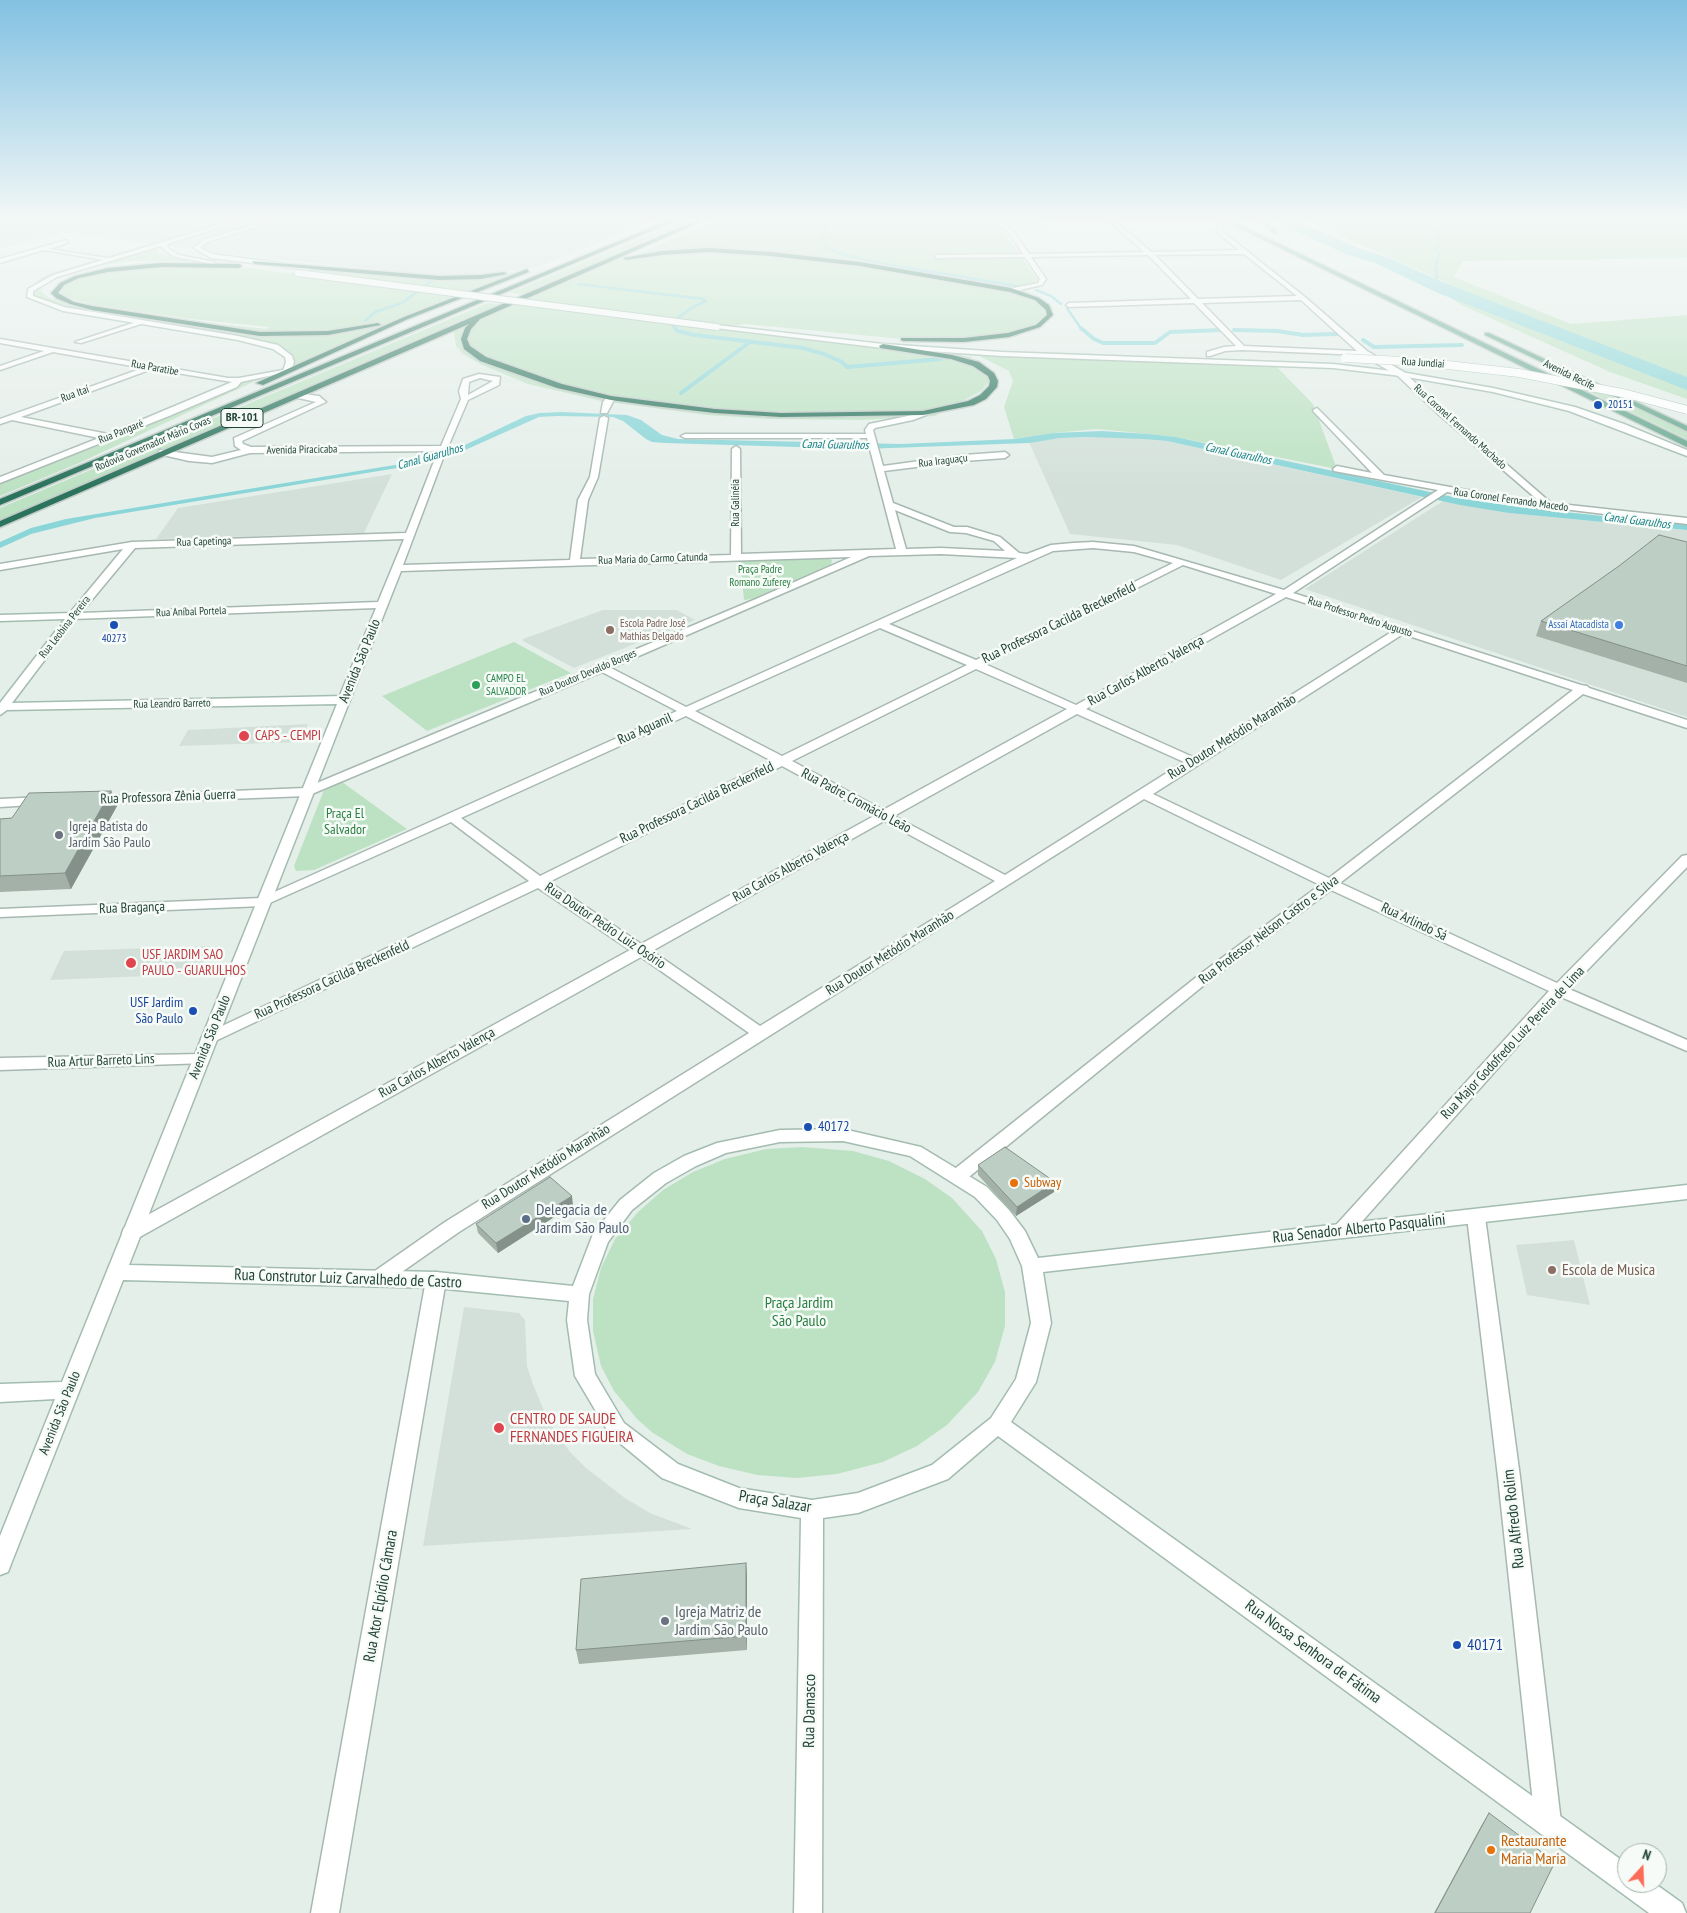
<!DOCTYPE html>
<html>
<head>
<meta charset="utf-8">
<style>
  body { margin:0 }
  #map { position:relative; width:1687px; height:1913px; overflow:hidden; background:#e5efea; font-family:"PT Sans Narrow",sans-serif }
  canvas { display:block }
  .north { position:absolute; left:1617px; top:1843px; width:50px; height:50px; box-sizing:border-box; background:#f7fbf8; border:1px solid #a2b2ab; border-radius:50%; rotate:20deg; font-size:14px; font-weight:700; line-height:20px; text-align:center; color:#224437 }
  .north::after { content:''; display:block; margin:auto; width:18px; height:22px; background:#fc6c56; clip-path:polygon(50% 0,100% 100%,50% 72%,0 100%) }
</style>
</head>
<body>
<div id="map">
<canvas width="1687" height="1913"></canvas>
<div class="north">N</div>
</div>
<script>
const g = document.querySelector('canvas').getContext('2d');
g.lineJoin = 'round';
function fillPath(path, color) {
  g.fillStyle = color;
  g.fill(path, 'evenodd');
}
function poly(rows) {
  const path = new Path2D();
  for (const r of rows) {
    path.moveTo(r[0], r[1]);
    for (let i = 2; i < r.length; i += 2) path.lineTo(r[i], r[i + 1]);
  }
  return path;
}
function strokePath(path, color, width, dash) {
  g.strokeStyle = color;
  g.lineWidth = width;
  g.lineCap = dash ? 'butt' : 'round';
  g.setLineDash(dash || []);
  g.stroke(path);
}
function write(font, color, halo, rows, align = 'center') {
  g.font = font + ' "PT Sans Narrow",sans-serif';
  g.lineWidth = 5;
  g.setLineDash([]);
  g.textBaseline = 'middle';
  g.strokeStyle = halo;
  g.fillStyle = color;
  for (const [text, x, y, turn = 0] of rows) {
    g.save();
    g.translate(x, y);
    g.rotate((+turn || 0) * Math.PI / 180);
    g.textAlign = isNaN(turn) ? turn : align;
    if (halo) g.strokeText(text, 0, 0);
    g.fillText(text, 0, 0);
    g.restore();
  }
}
const built = poly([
  [0,220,655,220,543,265,502,273,451,277,254,257,64,233,0,248],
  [1115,436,1167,441,1422,497,1281,580,1177,545,1070,534,1029,442,1060,438],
  [392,474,364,533,156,539,178,508],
  [1443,501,1509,513,1687,530,1687,717,1305,589],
  [603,610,677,610,695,620,574,668,523,641,523,639],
  [308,724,300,742,179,746,188,730],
  [210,946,198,974,50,980,64,951],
  [1574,1240,1590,1305,1527,1295,1516,1245],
  [464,1307,519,1313,525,1320,527,1366,533,1384,548,1420,570,1452,586,1468,625,1498,650,1513,692,1529,423,1546]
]);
const green = poly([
  [683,220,699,220,524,294,510,293],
  [717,220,921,220,998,224,1038,280,1028,285,1011,288,883,266,731,249,689,249,632,256],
  [993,220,1041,220,1047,228,1008,227],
  [1305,220,1687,220,1687,258,1463,261,1454,277,1571,324,1687,315,1687,399,1610,372,1461,305,1444,293,1450,284],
  [154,242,153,246,159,253,171,257,196,261,132,261,90,267,72,271,49,280,40,290,49,298,67,303,145,317,267,329,269,327,191,319,95,305,62,296,55,291,62,280,71,276,113,267,160,263,249,268,289,274,311,266,299,264,442,278,527,271,428,312,399,318,289,370,284,349,263,340,64,306,34,297,27,290,42,277,52,273],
  [730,251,860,264,1025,294,1053,307,1048,318,1038,326,991,338,902,339,745,324,728,327,920,349,971,357,974,365,989,376,988,383,981,391,935,416,862,420,770,419,706,415,601,401,528,384,480,364,463,354,456,346,454,333,460,324,605,261,662,253],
  [488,303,500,304,0,520,0,508],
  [975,354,1276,366,1313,404,1337,469,1176,437,1149,434,1097,429,1053,433,1014,439,1004,407,1013,381,1009,371],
  [264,377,79,463,0,496,0,483,244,382],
  [1576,385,1607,392,1687,429,1687,439],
  [825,557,832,560,831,565,752,599,744,600,740,558],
  [514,642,571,673,427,731,382,696],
  [338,779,407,829,314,870,296,871,294,866,326,785],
  [802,1147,853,1151,889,1161,925,1179,952,1198,982,1231,996,1259,1005,1292,1005,1326,995,1362,978,1392,947,1425,917,1446,883,1462,837,1474,797,1478,757,1475,719,1466,687,1454,653,1433,637,1419,614,1391,601,1366,593,1331,593,1299,601,1268,615,1239,638,1212,663,1190,693,1172,725,1159,766,1149]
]);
const water = poly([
  [562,412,627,415,641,420,662,435,678,439,901,444,1014,439,1053,433,1102,431,1149,434,1176,437,1453,497,1518,507,1687,525,1687,530,1509,513,1460,505,1167,441,1144,439,1088,437,1060,438,1029,443,863,449,665,443,652,442,646,439,623,421,613,417,557,416,539,417,454,455,427,463,95,518,31,534,0,548,0,542,31,528,66,519,419,461,450,452,526,416,540,413]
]);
const streamFar1 = poly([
  [826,220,823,239,826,248,845,255,880,263,1023,287],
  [1437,220,1439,245,1436,249,1439,254,1435,267,1437,273,1436,282,1442,284,1444,289],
  [578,284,703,299,706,301,693,307,671,323,676,330],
  [1036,290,1051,296,1061,304],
  [1067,308,1082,330],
  [365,321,375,312,402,303,433,280]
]);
const stream = poly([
  [675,328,677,331,695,335,803,348,824,354,842,362,847,367,941,359],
  [1081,328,1094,339,1103,343,1155,343,1170,332,1222,330],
  [1234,330,1277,331,1303,335,1337,334],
  [1363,340,1374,347,1462,345],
  [681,393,750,342]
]);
const river = poly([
  [1275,220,1295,220,1358,248,1389,258,1450,285,1687,377,1687,390,1438,293,1377,264,1346,254,1277,223,1275,220]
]);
const street = poly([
  [985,220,993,220,1007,226,1014,232,1029,254,1144,252,1108,220,1114,220,1151,252,1239,250,1219,234,1216,229,1218,225,1236,223,1236,225,1222,227,1223,232,1305,297,1367,351,1404,372,1443,409,1551,503,1687,518,1687,524,1555,508,1551,510,1447,492,1293,593,1581,685,1587,686,1589,688,1687,720,1687,728,1583,694,1340,883,1557,983,1682,856,1687,855,1687,867,1569,989,1687,1040,1687,1051,1561,997,1350,1235,1343,1237,1336,1235,1334,1230,1336,1225,1549,991,1331,890,1209,981,964,1181,958,1183,952,1181,949,1176,952,1171,1199,975,1320,885,1144,799,459,1232,386,1283,379,1286,372,1283,369,1278,372,1273,445,1222,749,1033,641,957,138,1238,131,1240,124,1238,122,1233,124,1228,630,950,538,888,209,1044,203,1043,201,1039,203,1035,529,881,451,822,263,906,0,917,0,909,261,898,677,711,602,672,307,796,93,804,88,803,87,800,88,797,305,788,756,599,851,557,401,571,350,700,344,704,338,700,376,608,73,619,68,616,69,614,123,549,0,570,0,564,132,542,406,533,438,451,250,453,212,463,189,461,163,455,159,452,160,450,212,457,241,450,235,446,234,438,316,402,294,397,293,395,297,393,319,396,326,402,242,441,243,444,251,447,441,446,461,399,459,391,463,379,479,374,500,377,499,385,468,400,442,461,403,565,570,560,578,500,590,477,600,418,604,416,608,418,598,477,588,500,580,559,731,555,732,449,736,446,740,449,741,554,896,549,867,438,685,438,681,436,685,434,866,434,865,430,869,424,908,416,923,411,927,413,926,415,913,420,875,428,873,430,883,466,964,455,1005,452,1009,455,1005,458,964,461,884,471,893,503,954,527,967,527,1000,537,1019,553,1027,554,1051,545,1073,543,1093,542,1134,546,1284,590,1438,490,1334,471,1333,469,1337,466,1372,473,1314,412,1313,410,1317,408,1384,475,1505,497,1539,501,1437,413,1398,376,1362,355,1242,350,1225,351,1210,356,1207,356,1207,352,1224,347,1236,346,1194,303,1069,307,1066,305,1069,303,1191,299,1148,255,1031,257,1046,279,1042,285,1011,292,1009,291,1009,289,1038,283,1040,279,1025,257,935,258,937,255,1023,254,1010,234,1003,228,985,220],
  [1244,254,1297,296,1198,299,1155,255,1244,254],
  [1301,300,1357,351,1244,346,1202,303,1301,300],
  [480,378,493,381,468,395,469,382,480,378],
  [895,510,950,532,966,533,994,541,1005,551,941,548,906,549,895,510],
  [404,539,378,602,81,613,135,548,404,539],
  [1093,548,1134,552,1173,563,976,660,889,624,1053,551,1093,548],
  [941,554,1017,558,686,707,611,668,869,556,941,554],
  [1183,565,1276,594,1076,705,985,664,1183,565],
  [1286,597,1393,631,1193,757,1086,709,1286,597],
  [880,628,967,665,782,756,695,711,880,628],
  [1403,634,1573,690,1329,878,1153,794,1403,634],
  [976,669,1067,709,883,810,792,761,976,669],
  [1077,714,1184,762,1005,875,894,816,1077,714],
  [686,716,772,761,540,876,461,818,686,716],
  [782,766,874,816,641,944,549,882,782,766],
  [884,821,995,881,760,1026,652,951,884,821],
  [66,240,68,243,49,249,113,259,110,261,44,250,0,263,0,259,66,240],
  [139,321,142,323,141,324,81,343,75,342,139,321],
  [0,339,228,378,239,378,283,370,287,372,241,382,237,387,169,416,0,483,0,477,99,438,12,420,0,424,0,419,143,368,53,352,0,370,0,366,44,351,0,343,0,339],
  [152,369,232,382,108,434,21,417,152,369],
  [608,396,615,398,607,413,601,413,603,402,608,396],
  [43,797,48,798,49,801,48,804,0,807,0,799,43,797],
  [201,1054,207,1055,209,1059,207,1063,0,1070,0,1058,201,1054],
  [1476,1210,1482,1212,1485,1217,1520,1477,1561,1822,1557,1831,1548,1835,1539,1831,1535,1822,1498,1477,1467,1217,1470,1212,1476,1210],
  [436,1272,443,1275,446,1280,339,1913,311,1913,426,1280,429,1275,436,1272]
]);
const secondary = poly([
  [235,220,244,220,167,244,168,248,179,255,215,262,215,264,175,257,164,250,161,246,57,277,33,291,33,296,64,307,238,336,278,345,292,356,294,362,290,373,283,371,286,362,285,357,273,349,238,340,63,311,27,297,28,289,53,275,235,220],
  [270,220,279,220,207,242,200,248,213,254,308,267,310,270,211,258,194,248,203,240,270,220],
  [717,325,883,344,1002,352,1333,364,1401,372,1493,388,1575,407,1624,424,1687,450,1687,456,1569,411,1493,392,1401,376,1333,368,1002,356,883,348,715,328,715,326,717,325],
  [73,613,78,616,12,703,344,696,350,700,129,1265,436,1272,573,1286,593,1234,620,1200,654,1173,684,1156,717,1143,780,1130,843,1129,921,1147,987,1187,1009,1210,1025,1231,1038,1258,1687,1185,1687,1199,1043,1272,1051,1323,1036,1382,1011,1422,1627,1864,1627,1883,1654,1883,1682,1903,1686,1913,1649,1913,998,1436,948,1479,858,1513,823,1518,822,1913,794,1913,801,1518,739,1508,662,1478,610,1435,575,1376,567,1320,569,1301,436,1288,123,1280,11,1564,8,1572,0,1575,0,1536,55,1399,0,1402,0,1384,62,1382,337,704,7,710,0,715,0,703,65,619,0,621,0,615,73,613],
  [843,1141,910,1156,975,1197,997,1220,1010,1239,1022,1266,1031,1323,1016,1379,991,1418,932,1465,858,1493,812,1500,739,1488,678,1464,624,1423,595,1374,587,1320,589,1294,608,1242,632,1210,666,1183,696,1166,726,1153,780,1142,843,1141]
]);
const primary = poly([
  [1223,220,1230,220,1687,441,1687,447,1223,220],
  [1261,220,1267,220,1277,233,1273,233,1261,220],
  [1485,333,1489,333,1687,426,1687,431,1485,335,1485,333]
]);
const highway = poly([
  [669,220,677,220,0,505,0,499,669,220],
  [697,220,705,220,480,319,471,329,467,339,470,346,486,357,562,384,611,396,715,409,781,413,923,411,968,401,980,395,989,386,990,381,988,376,973,366,951,359,880,348,879,346,883,344,952,355,979,362,994,373,998,381,997,387,986,399,974,405,923,415,781,417,715,413,654,406,611,400,557,388,480,361,464,349,461,339,465,328,469,324,0,527,0,521,697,220],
  [709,248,771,252,860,262,1011,288,1039,298,1049,305,1053,315,1040,327,1009,337,964,342,903,341,901,340,901,338,964,338,1008,333,1036,325,1047,315,1046,310,1035,300,1010,292,860,266,771,256,709,252,662,255,626,260,623,258,662,251,709,248],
  [252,261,439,276,481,275,504,272,507,274,481,279,439,280,254,264,252,261],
  [161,263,239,264,242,266,239,268,161,267,108,272,79,278,64,285,58,293,74,302,92,306,260,332,328,331,378,323,381,325,328,335,260,336,92,310,70,304,56,298,51,293,60,283,75,276,108,268,161,263],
  [527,269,529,272,408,319,263,385,256,383,404,317,527,269]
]);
const secondaryBridgeFar1 = poly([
  [298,273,717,327]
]);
const secondaryBridge = poly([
  [1345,358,1421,362,1519,373,1627,394,1687,410]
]);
const wall = poly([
  [1687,542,1687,683,1536,636,1541,621],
  [111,791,117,806,71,889,0,892,0,819,12,818],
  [978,1165,1054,1192,1016,1216,978,1175],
  [573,1205,498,1253,478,1233,476,1224],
  [746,1563,747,1577,747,1650,579,1664,576,1650],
  [1489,1813,1530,1913,1434,1913,1481,1826]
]);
const shadedWall = poly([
  [111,791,117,806,71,889,65,873],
  [1055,1182,1054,1192,1016,1216,1017,1207],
  [572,1196,573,1205,498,1253,496,1243],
  [746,1563,747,1577,747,1650,746,1636]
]);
const building = poly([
  [1659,535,1687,542,1687,666,1541,621,1619,566,1659,535],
  [111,791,65,873,0,876,0,819,12,818,29,793,111,791],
  [1005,1147,1055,1182,1017,1207,978,1165,1005,1147],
  [550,1177,572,1196,496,1243,476,1224,550,1177],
  [746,1563,746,1636,576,1650,581,1579,746,1563],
  [1489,1813,1555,1862,1530,1913,1435,1913,1489,1813]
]);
const markers = [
  [1598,405,5,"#1a4fb4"],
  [114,625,5,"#1a4fb4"],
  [1619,625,5,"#3f7fe0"],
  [610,630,5,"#8d6e63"],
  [476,685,5,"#2e9e5b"],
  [244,736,6,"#e0444e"],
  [59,835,5,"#6b7280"],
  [131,963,6,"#e0444e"],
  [193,1011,5,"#1a4fb4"],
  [808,1127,5,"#1a4fb4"],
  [1014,1183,5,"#e8710a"],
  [526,1219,5,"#5c6f8a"],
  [1552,1270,5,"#8d6e63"],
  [499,1428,6,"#e0444e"],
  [665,1621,5,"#6b7280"],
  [1457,1645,5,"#1a4fb4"],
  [1491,1850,5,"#e8710a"]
];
const farStreetnames = [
  ["Rua Jundiaí",1423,363,4],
  ["Rua Paratibe",155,368,10],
  ["Avenida Recife",1569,375,26],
  ["Rua Itaí",75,394,-20],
  ["Rua Coronel Fernando Machado",1460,427,42],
  ["Rua Pangaré",121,432,-22],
  ["Rodovia Governador Mário Covas",153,444,-23],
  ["Avenida Piracicaba",302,450,-1],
  ["Rua Iraguaçu",943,461,-7],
  ["Rua Coronel Fernando Macedo",1511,500,8],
  ["Rua Galinéia",736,503,-90],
  ["Rua Capetinga",204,542,-2],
  ["Rua Maria do Carmo Catunda",653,559,-2],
  ["Rua Aníbal Portela",191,612,-2],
  ["Rua Professor Pedro Augusto",1360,617,18],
  ["Rua Leobina Pereira",65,627,-52],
  ["Rua Doutor Devaldo Borges",588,673,-23],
  ["Rua Leandro Barreto",172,704,-1]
];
const farTransitnames = [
  ["20151",1608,405],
  ["40273",114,639,"center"]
];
const farParknames = [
  ["Praça Padre",760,570],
  ["Romano Zuferey",760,583]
];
const farEducationnames = [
  ["Escola Padre José",620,624],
  ["Mathias Delgado",620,637]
];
const farShopnames = [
  ["Assaí Atacadista",1609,625]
];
const farLeisurenames = [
  ["CAMPO EL",486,679],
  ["SALVADOR",486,692]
];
const shields = [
  [242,418,42]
];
const shieldNames = [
  ["BR-101",242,418]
];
const farWaternames = [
  ["Canal Guarulhos",835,445,1],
  ["Canal Guarulhos",1238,454,12],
  ["Canal Guarulhos",430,457,-16],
  ["Canal Guarulhos",1637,521,7]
];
const streetNames = [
  ["Rua Professora Cacilda Breckenfeld",1059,623,-26],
  ["Avenida São Paulo",360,661,-68],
  ["Rua Carlos Alberto Valença",1146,671,-29],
  ["Rua Aguanil",645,729,-24],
  ["Rua Doutor Metódio Maranhão",1232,737,-32],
  ["Rua Professora Zênia Guerra",168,797,-2],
  ["Rua Padre Cromácio Leão",856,801,28],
  ["Rua Professora Cacilda Breckenfeld",697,803,-26],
  ["Rua Carlos Alberto Valença",791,867,-29],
  ["Rua Bragança",132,908,-2],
  ["Rua Arlindo Sá",1414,922,25],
  ["Rua Doutor Pedro Luiz Osório",605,926,34],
  ["Rua Professor Nelson Castro e Silva",1269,930,-37],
  ["Rua Doutor Metódio Maranhão",890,953,-32],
  ["Rua Professora Cacilda Breckenfeld",332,980,-25],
  ["Avenida São Paulo",210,1037,-68],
  ["Rua Major Godofredo Luiz Pereira de Lima",1513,1043,-47],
  ["Rua Artur Barreto Lins",101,1061,-2],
  ["Rua Carlos Alberto Valença",437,1063,-29],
  ["Rua Doutor Metódio Maranhão",546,1167,-32],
  ["Avenida São Paulo",60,1413,-68]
];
const healthNames = [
  ["CAPS - CEMPI",255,736],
  ["USF JARDIM SAO",142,955],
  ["PAULO - GUARULHOS",142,971]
];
const parkNames = [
  ["Praça El",345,814],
  ["Salvador",345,830]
];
const worshipNames = [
  ["Igreja Batista do",69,827],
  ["Jardim São Paulo",69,843]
];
const transitNames = [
  ["USF Jardim",183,1003],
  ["São Paulo",183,1019],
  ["40172",818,1127,"left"]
];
const foodNames = [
  ["Subway",1024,1183]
];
const nearServicenames = [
  ["Delegacia de",536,1210],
  ["Jardim São Paulo",536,1228]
];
const nearStreetnames = [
  ["Rua Senador Alberto Pasqualini",1359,1229,-6],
  ["Rua Construtor Luiz Carvalhedo de Castro",348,1279,2],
  ["Praça Salazar",775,1502,9],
  ["Rua Alfredo Rolim",1514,1519,-96],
  ["Rua Ator Elpídio Câmara",381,1596,-80],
  ["Rua Nossa Senhora de Fátima",1313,1652,36],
  ["Rua Damasco",810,1711,-89]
];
const nearEducationnames = [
  ["Escola de Musica",1562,1270]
];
const nearParknames = [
  ["Praça Jardim",799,1303],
  ["São Paulo",799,1321]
];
const nearHealthnames = [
  ["CENTRO DE SAUDE",510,1419],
  ["FERNANDES FIGUEIRA",510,1437]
];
const nearWorshipnames = [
  ["Igreja Matriz de",675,1612],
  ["Jardim São Paulo",675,1630]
];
const nearTransitnames = [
  ["40171",1467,1645]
];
const nearFoodnames = [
  ["Restaurante",1501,1841],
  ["Maria Maria",1501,1859]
];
fillPath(built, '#d3e0d9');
fillPath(green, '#bde2c3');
fillPath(water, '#8ad5d8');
strokePath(streamFar1, '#8ad5d8', 2.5);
strokePath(stream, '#8ad5d8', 4);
fillPath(river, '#8ad5d8');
strokePath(street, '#a7b8b1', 3);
strokePath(secondary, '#a3bcb0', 3);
strokePath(primary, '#c1cbc7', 3);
strokePath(highway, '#c1cbc7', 3);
fillPath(street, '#fff');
fillPath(secondary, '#fff');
fillPath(primary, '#67a890');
fillPath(highway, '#2b735c');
strokePath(secondaryBridgeFar1, '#a3bcb0', 8, []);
strokePath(secondaryBridge, '#a3bcb0', 9, []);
strokePath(secondaryBridgeFar1, '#fff', 6);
strokePath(secondaryBridge, '#fff', 8);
fillPath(wall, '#a3b1a9');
fillPath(shadedWall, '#84908a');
fillPath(building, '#bdcec5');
strokePath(building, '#84908a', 1);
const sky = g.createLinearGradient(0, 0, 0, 488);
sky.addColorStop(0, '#82c1e2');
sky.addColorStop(0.45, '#f3f8f6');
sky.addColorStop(1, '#f3f8f600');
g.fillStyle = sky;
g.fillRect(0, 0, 1687, 488);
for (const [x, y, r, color] of markers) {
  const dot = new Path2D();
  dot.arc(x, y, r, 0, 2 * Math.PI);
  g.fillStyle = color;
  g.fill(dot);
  strokePath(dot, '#f7fbf8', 2);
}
write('11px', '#224437', '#f7fbf8', farStreetnames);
write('11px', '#164399', '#f7fbf8', farTransitnames, 'left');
write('11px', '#297e40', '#f7fbf8', farParknames);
write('11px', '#785e54', '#f7fbf8', farEducationnames, 'left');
write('11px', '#366cbe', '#f7fbf8', farShopnames, 'right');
write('11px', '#27864d', '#f7fbf8', farLeisurenames, 'left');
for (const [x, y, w] of shields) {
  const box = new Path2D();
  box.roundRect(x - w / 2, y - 9.5, w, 19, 4);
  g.fillStyle = '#f7fbf8';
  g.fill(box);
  strokePath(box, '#224437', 1);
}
write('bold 12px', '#224437', null, shieldNames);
write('italic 12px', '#168086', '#f7fbf8', farWaternames);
write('14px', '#224437', '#f7fbf8', streetNames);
write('14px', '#be3a42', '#f7fbf8', healthNames, 'left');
write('14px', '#297e40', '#f7fbf8', parkNames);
write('14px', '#5b616d', '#f7fbf8', worshipNames, 'left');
write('14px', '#164399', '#f7fbf8', transitNames, 'right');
write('14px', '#c56008', '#f7fbf8', foodNames, 'left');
write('16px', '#4e5e75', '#f7fbf8', nearServicenames, 'left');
write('16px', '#224437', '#f7fbf8', nearStreetnames);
write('16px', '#785e54', '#f7fbf8', nearEducationnames, 'left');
write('16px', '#297e40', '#f7fbf8', nearParknames);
write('16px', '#be3a42', '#f7fbf8', nearHealthnames, 'left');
write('16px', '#5b616d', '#f7fbf8', nearWorshipnames, 'left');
write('16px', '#164399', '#f7fbf8', nearTransitnames, 'left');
write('16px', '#c56008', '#f7fbf8', nearFoodnames, 'left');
</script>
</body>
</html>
